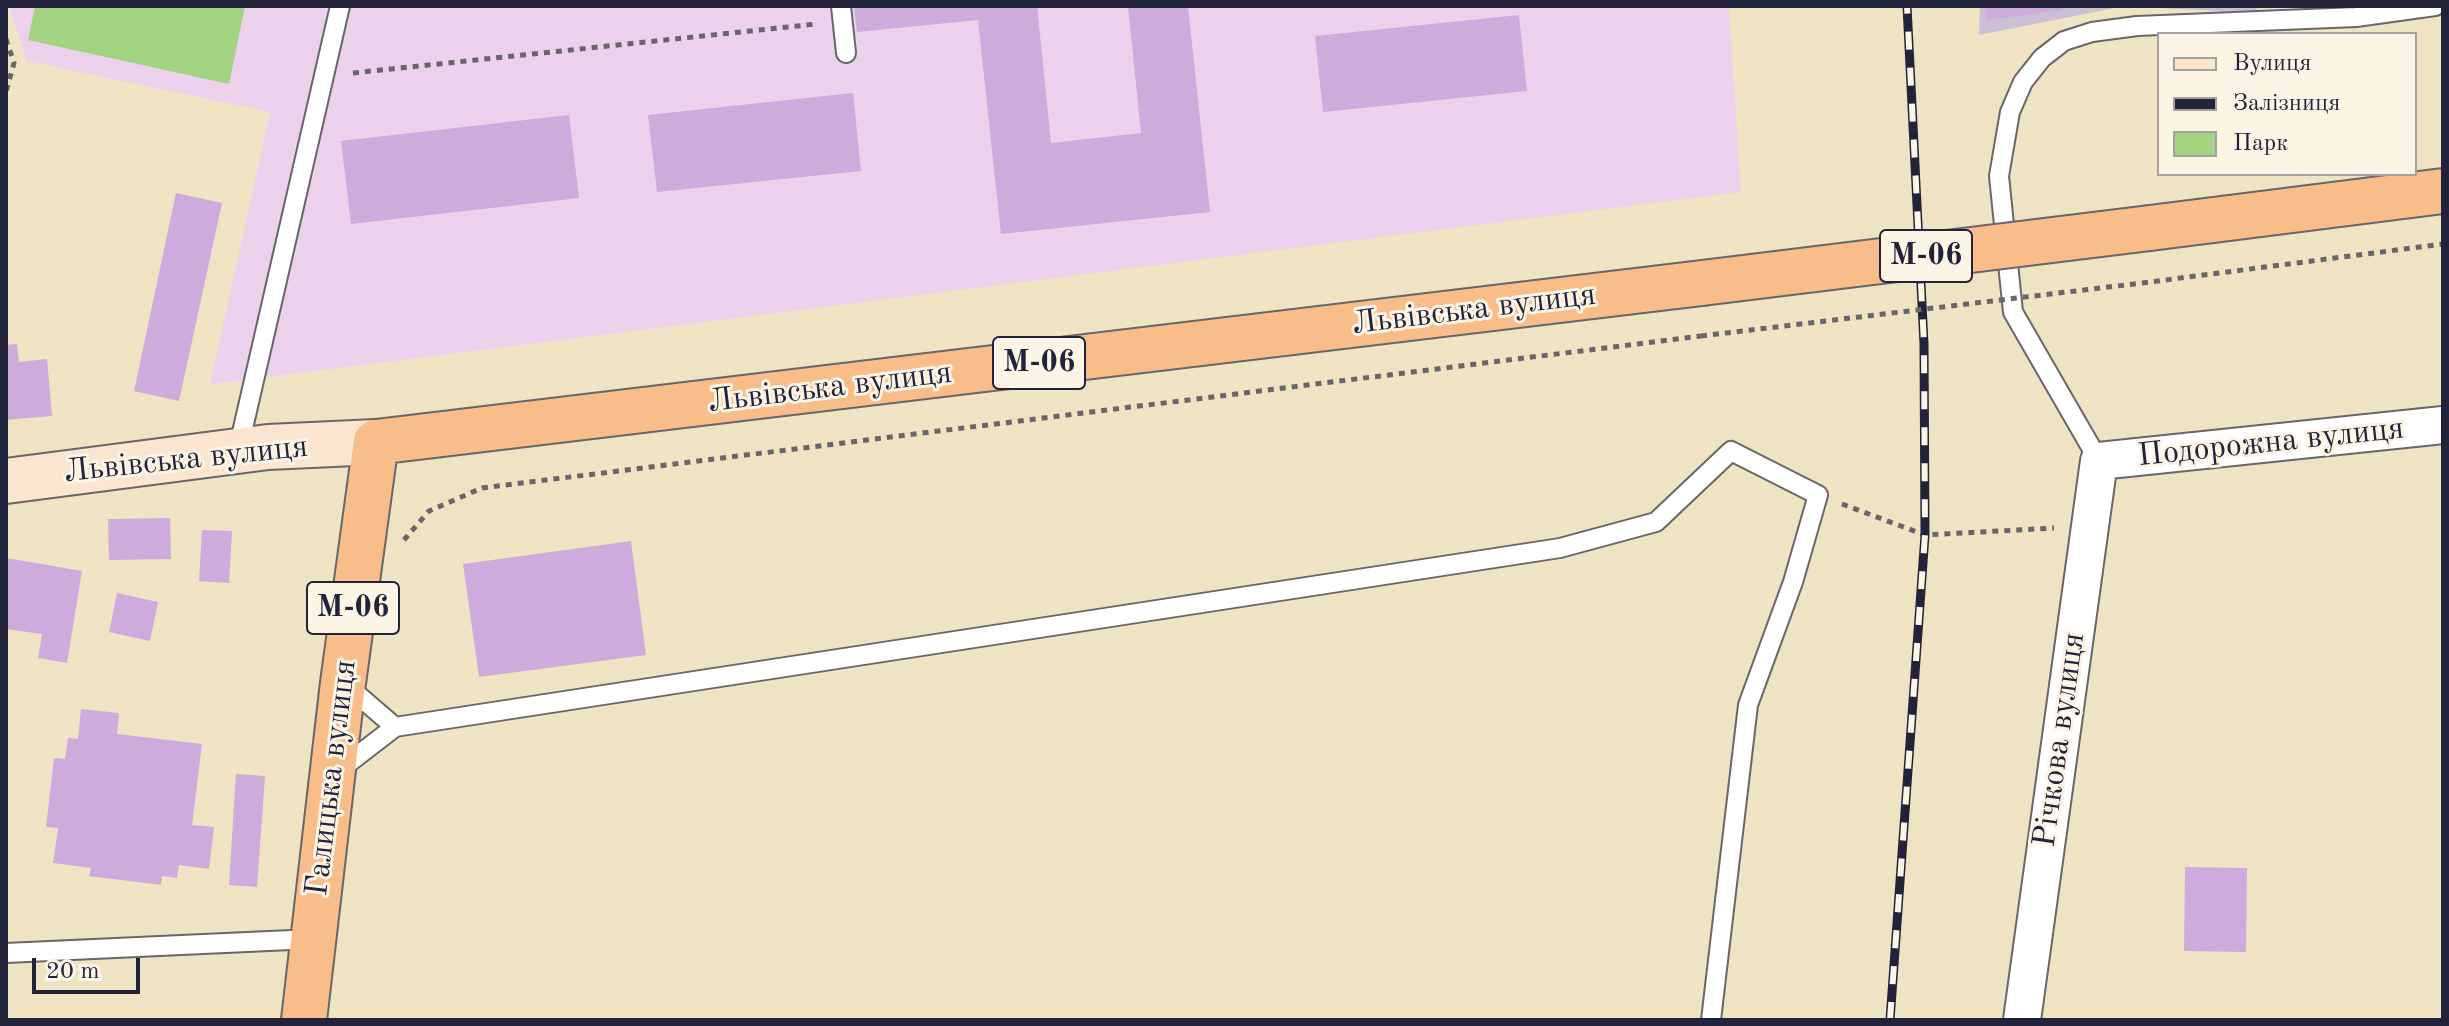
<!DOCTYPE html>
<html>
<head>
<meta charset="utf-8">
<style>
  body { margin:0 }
  #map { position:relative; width:2449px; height:1026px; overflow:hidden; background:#eee3c2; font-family:"Old Standard TT",serif }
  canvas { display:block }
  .frame { position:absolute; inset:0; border:8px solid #22223b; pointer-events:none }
  .legend { position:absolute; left:2157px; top:32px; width:260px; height:144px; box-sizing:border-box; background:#fcf5e5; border:2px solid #a5a1a1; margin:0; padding:10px 14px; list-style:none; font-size:24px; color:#22223b }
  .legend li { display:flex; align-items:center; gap:16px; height:40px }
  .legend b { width:40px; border:2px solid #a5a1a1 }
  .scale { position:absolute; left:32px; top:958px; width:108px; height:36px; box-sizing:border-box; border:4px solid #22223b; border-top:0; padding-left:10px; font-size:24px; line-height:28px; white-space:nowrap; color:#22223b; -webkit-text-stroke:6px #fcf5e5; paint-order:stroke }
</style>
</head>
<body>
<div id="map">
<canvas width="2449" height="1026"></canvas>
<div class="frame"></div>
<ul class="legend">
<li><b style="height:10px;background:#fce5d0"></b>Вулиця</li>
<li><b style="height:10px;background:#22223b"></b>Залізниця</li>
<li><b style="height:22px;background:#a1d383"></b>Парк</li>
</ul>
<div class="scale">20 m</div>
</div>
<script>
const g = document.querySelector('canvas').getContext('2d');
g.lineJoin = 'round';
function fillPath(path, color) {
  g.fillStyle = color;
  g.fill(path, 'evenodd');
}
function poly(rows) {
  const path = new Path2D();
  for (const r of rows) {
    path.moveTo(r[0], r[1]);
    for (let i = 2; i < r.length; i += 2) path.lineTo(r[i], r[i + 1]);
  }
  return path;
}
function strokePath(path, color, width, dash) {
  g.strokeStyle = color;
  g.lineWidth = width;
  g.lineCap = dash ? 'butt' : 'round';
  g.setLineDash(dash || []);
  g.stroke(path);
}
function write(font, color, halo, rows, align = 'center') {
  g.font = font + ' "Old Standard TT",serif';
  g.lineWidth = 6;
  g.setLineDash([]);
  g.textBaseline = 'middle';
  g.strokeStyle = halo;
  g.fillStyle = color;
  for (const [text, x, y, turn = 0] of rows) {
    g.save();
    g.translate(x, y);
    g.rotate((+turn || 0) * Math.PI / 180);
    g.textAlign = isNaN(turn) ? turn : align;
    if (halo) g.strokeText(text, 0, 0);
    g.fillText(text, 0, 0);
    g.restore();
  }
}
const built = poly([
  [9,6,1729,6,1741,192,210,384,270,112,27,61]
]);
const industrial = poly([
  [1980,6,2258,6,2255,13,2125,6,1979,35]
]);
const green = poly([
  [35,6,245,6,229,84,28,40]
]);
const building = poly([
  [854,6,1037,6,1051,143,1141,133,1128,6,1188,6,1210,212,1001,234,978,20,857,32],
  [1985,6,2062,6,2062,10,1987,20],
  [1519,15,1527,91,1323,112,1315,36],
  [853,93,861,171,657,192,648,115],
  [569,115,579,198,351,224,341,141],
  [176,193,222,203,179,401,134,391],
  [17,344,19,362,47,359,52,416,6,420,6,345],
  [170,518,171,559,109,560,108,519],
  [202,530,232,531,229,583,199,581],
  [631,541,646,655,479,677,463,564],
  [6,558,82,571,67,663,38,658,42,634,6,629],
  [117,593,158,602,150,641,109,632],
  [81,709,119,713,117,734,202,744,192,825,214,827,209,869,179,865,177,878,162,876,161,885,89,876,91,868,53,863,58,828,46,827,54,758,65,759,68,738,78,739],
  [236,774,265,776,257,887,229,885],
  [2185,867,2247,868,2246,952,2184,951]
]);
const path = poly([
  [6,39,14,63,6,92],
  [353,73,816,24],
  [2142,283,2443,244],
  [1842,504,1925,535,2054,528],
  [404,540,429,511,482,488,1701,336]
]);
const service = poly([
  [841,6,846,53],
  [238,450,340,6],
  [2099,461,2013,312,1999,176,2010,112,2023,82,2042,58,2064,41,2092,32,2137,26,2356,17,2435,6],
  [345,684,395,727],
  [339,770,395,727,1560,548,1656,522,1731,451,1818,495,1793,582,1748,705,1711,1020],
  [6,953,313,939]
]);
const minor = poly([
  [2022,1020,2099,461,2443,425]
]);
const secondary = poly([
  [6,481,268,447,376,442]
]);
const trunk = poly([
  [2150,228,2443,191],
  [304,1020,343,683,376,442,1702,283]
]);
const rail = poly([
  [1890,1020,1925,535,1924,344,1907,6]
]);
const pathBridge = poly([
  [1701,336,2142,283]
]);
const trunkBridge = poly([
  [1702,283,2150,228]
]);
const shields = [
  [1926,256,92],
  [1039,363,92],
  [353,608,92]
];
const shieldNames = [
  ["М-06",1926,256],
  ["М-06",1039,363],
  ["М-06",353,608]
];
const streetNames = [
  ["Львівська вулиця",1474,310,-7],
  ["Львівська вулиця",830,388,-7],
  ["Подорожна вулиця",2271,443,-6],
  ["Львівська вулиця",186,460,-6],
  ["Річкова вулиця",2060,740,-82],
  ["Галицька вулиця",332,778,-83]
];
fillPath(built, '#ebd1ec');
fillPath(industrial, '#cbbfd6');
fillPath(green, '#a1d383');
fillPath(building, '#ceabdd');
strokePath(service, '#69666a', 22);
strokePath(minor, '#69666a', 40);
strokePath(secondary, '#69666a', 48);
strokePath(trunk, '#69666a', 48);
strokePath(path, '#69666a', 5, [6, 6]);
strokePath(service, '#fff', 18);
strokePath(minor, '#fff', 36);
strokePath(secondary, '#fce5d0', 44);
strokePath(trunk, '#f8bd89', 44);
strokePath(rail, '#22223b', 9);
strokePath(rail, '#fcf5e5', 6, [18]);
strokePath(trunkBridge, '#69666a', 48, []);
strokePath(pathBridge, '#69666a', 5, [6, 6]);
strokePath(trunkBridge, '#f8bd89', 44);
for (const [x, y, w] of shields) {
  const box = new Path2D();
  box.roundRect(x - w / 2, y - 26, w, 52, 6);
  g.fillStyle = '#fcf5e5';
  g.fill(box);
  strokePath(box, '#22223b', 2);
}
write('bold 30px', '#22223b', null, shieldNames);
write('32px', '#22223b', '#fcf5e5', streetNames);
</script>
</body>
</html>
